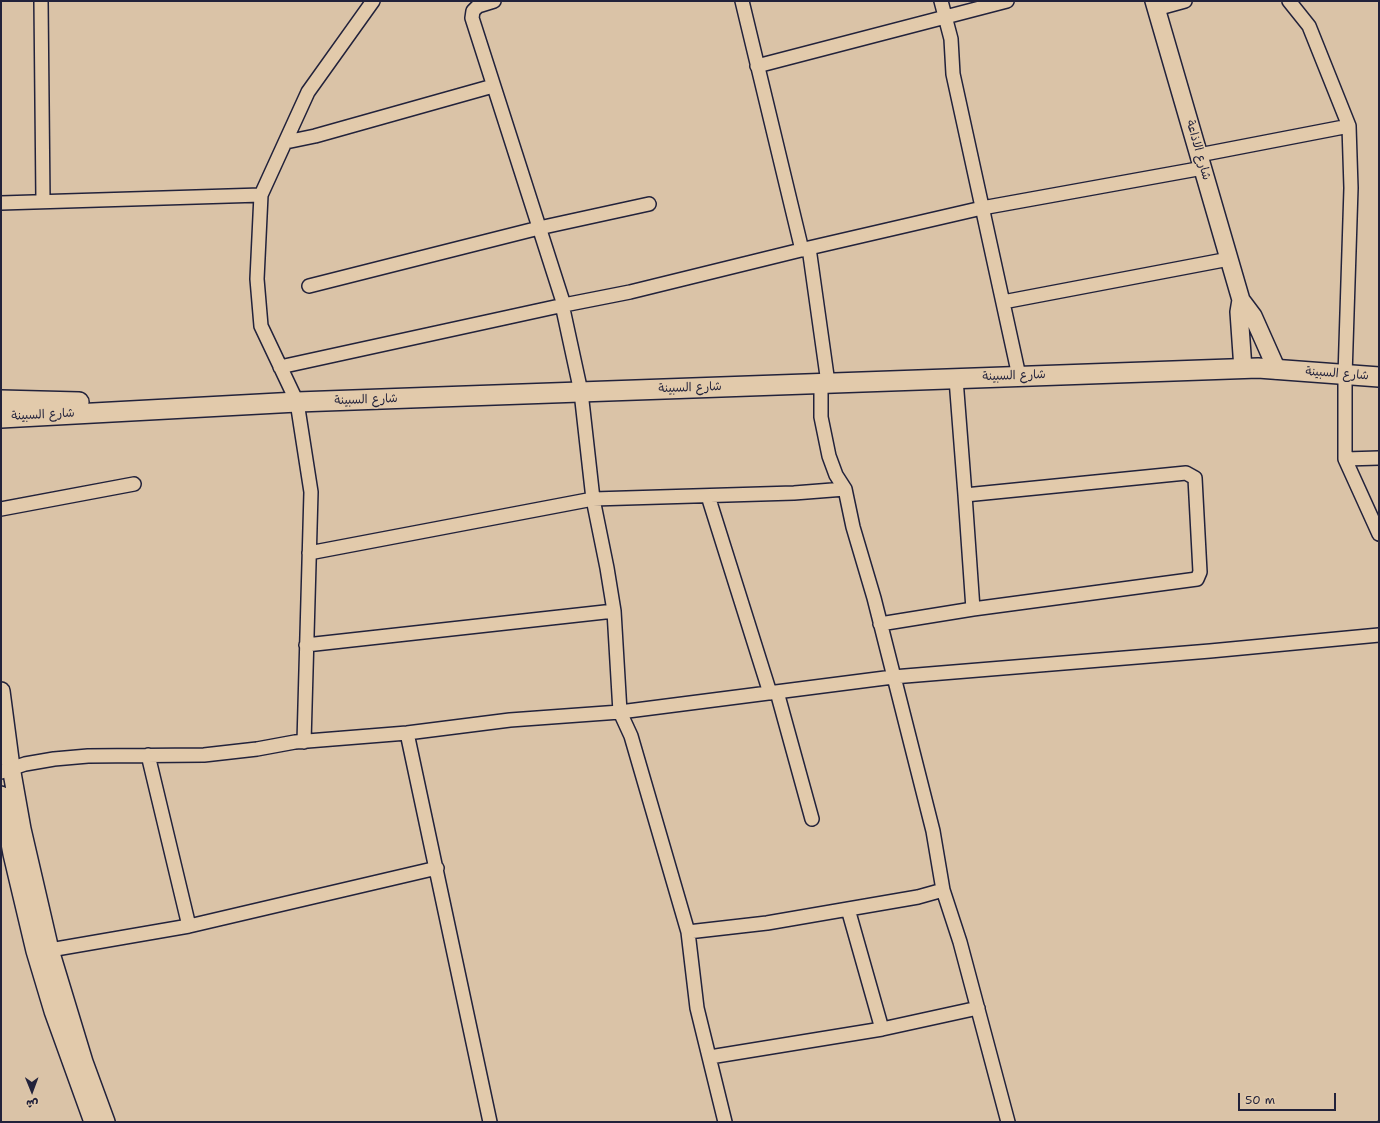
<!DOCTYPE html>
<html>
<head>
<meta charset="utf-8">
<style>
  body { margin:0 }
  #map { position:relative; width:1380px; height:1123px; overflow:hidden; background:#dac3a7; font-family:"Shantell Sans","Playpen Sans Arabic",sans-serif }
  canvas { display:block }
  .frame { position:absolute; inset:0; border:2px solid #22223b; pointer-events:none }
  .north { position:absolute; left:12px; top:1071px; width:40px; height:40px; -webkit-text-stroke:3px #e2caab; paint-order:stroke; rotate:179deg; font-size:11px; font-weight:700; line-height:16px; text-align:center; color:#22223b }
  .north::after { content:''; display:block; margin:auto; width:14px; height:18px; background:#22223b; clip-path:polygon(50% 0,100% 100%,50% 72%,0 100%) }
  .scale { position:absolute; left:1238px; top:1093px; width:98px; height:18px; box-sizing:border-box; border:2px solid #22223b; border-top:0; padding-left:5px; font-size:12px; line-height:14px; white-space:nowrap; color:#22223b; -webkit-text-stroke:3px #e2caab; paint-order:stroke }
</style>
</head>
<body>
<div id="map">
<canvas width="1380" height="1123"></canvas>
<div class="frame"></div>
<div class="north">ش</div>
<div class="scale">50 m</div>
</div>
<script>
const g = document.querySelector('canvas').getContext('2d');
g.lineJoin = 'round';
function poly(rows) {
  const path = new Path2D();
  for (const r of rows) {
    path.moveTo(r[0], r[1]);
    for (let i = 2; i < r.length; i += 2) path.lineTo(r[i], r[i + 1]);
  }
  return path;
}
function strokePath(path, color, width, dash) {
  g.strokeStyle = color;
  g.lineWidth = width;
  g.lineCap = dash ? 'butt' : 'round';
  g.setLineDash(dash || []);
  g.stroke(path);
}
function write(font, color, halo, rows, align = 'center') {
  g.font = font + ' "Shantell Sans","Playpen Sans Arabic",sans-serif';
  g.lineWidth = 3;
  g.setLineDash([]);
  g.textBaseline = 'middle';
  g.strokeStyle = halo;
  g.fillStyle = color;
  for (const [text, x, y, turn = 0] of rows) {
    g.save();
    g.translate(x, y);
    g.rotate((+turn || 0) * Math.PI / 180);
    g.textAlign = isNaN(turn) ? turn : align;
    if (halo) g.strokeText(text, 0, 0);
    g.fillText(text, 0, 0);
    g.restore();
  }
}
const path = poly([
  [1377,1122,1379,1122]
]);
const minor = poly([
  [41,1,43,201],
  [742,1,802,250],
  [941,1,951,39,953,74,1019,376],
  [1289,1,1309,26,1349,126,1351,188,1345,376,1345,459,1379,534],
  [1156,9,1185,1],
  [757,66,1007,1],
  [286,142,315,136,493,86],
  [1199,155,1349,126],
  [1,203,261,195],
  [809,248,828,383],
  [309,286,539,228,649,204],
  [1003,302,1229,259],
  [280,367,564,305,472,18,473,11,478,6,494,1],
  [956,379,965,495],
  [821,383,821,417,829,456,836,475,845,489,853,527,874,598,933,831,943,890,960,942,1008,1122],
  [1345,459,1379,458],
  [845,489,794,493,593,499,607,568,614,611,620,712,631,736,688,932,767,923,918,897,943,890],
  [708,496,770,693],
  [1,509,134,484],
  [309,553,593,499,581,392,563,309,564,305,630,292,809,248,982,208,1203,168],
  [880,624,973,609,1197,579,1200,572,1195,478,1186,473,965,495,973,609],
  [306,645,614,611],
  [777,692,812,819],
  [407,733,490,1122],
  [304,742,311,492,297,402,261,326,257,279,261,195,308,92,373,1],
  [148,755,189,926],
  [1,772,25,764,54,759,88,756,204,755,257,749,295,742,407,733,510,720,620,712,893,677,1210,651,1379,635],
  [848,909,882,1029],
  [688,932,697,1008,725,1122],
  [50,950,189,926,437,868],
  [710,1057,882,1029,978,1008]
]);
const tertiary = poly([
  [1154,1,1241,300,1253,316,1277,370],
  [1241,300,1239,312,1243,369],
  [1,691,11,767,22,829,50,950,84,1062,106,1122],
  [1,795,12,854,35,951,53,1011,93,1122]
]);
const secondary = poly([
  [1,400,79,402],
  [1,418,297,402,1258,368,1379,377]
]);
const streetNames = [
  ["شارع الاذاعة",1198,150,74],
  ["شارع السبينة",1337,374,4],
  ["شارع السبينة",1014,376,-2],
  ["شارع السبينة",690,388,-2],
  ["شارع السبينة",366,400,-2],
  ["شارع السبينة",43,415,-3]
];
strokePath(minor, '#22223b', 16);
strokePath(tertiary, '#22223b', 20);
strokePath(secondary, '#22223b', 22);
strokePath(path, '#22223b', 2.5, [1, 3]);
strokePath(minor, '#e2caab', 13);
strokePath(tertiary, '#e2caab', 17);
strokePath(secondary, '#e2caab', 19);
write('12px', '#22223b', '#e2caab', streetNames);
</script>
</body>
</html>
